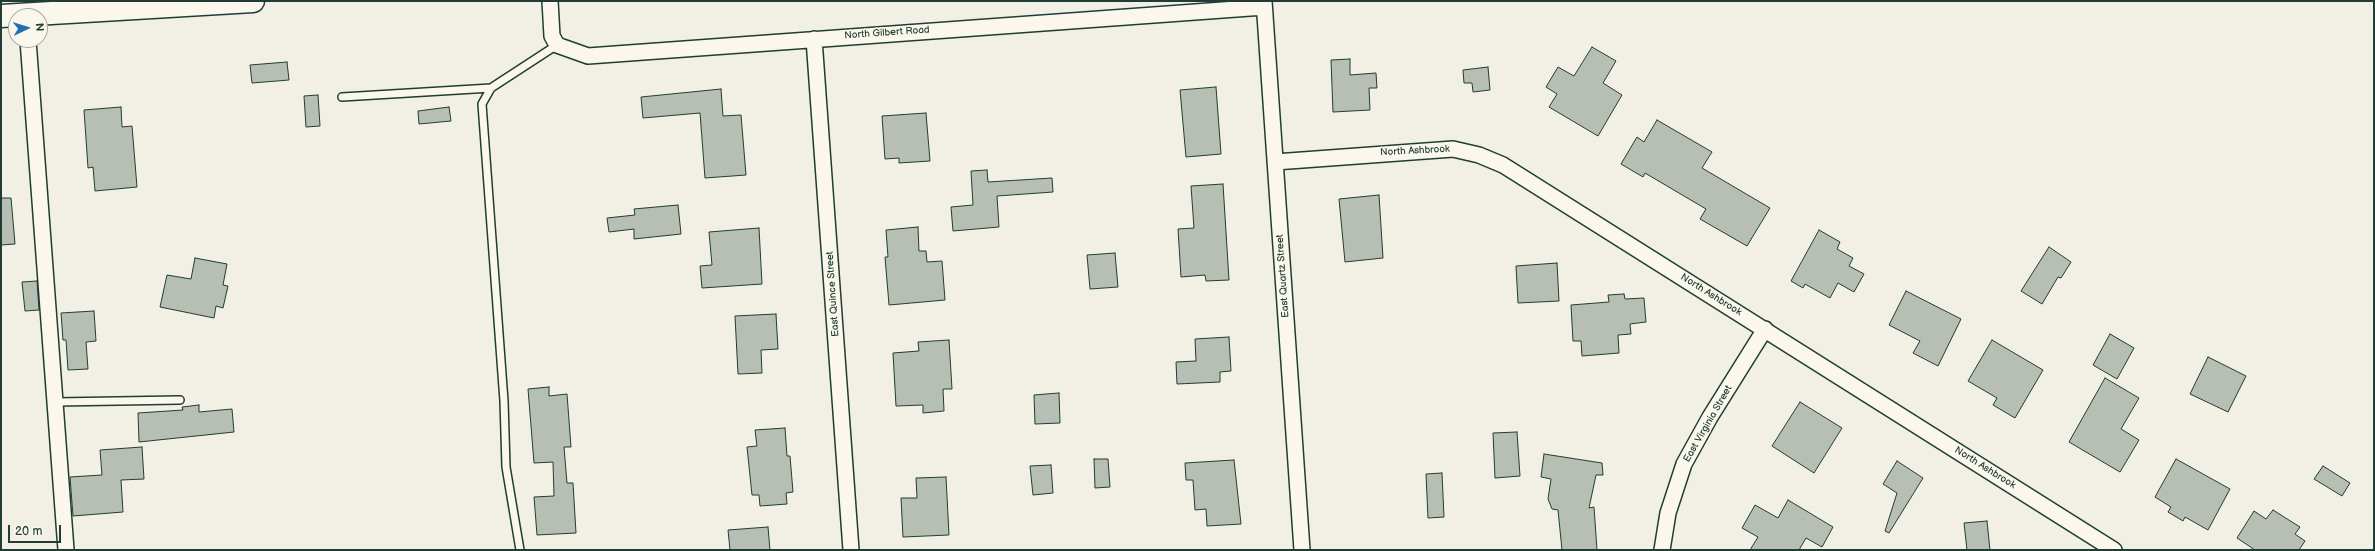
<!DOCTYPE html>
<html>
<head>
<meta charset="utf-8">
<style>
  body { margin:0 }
  #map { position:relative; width:2375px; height:551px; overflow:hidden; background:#f2f0e5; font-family:"Balsamiq Sans",sans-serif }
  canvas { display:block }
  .frame { position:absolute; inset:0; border:2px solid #1f3d34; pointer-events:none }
  .north { position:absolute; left:8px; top:8px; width:40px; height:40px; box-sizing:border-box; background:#fbf7ec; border:1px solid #a3ada2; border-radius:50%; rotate:86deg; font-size:11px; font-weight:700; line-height:16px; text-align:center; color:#1f3d34 }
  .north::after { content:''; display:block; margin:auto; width:14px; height:18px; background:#1f6fb2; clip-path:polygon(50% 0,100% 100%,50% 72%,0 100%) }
  .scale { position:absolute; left:8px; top:525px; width:53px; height:18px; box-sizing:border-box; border:2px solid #1f3d34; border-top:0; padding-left:5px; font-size:12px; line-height:14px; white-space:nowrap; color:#1f3d34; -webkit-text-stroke:3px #fbf7ec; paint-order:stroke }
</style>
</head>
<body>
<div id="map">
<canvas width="2375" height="551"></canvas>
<div class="frame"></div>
<div class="north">N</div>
<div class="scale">20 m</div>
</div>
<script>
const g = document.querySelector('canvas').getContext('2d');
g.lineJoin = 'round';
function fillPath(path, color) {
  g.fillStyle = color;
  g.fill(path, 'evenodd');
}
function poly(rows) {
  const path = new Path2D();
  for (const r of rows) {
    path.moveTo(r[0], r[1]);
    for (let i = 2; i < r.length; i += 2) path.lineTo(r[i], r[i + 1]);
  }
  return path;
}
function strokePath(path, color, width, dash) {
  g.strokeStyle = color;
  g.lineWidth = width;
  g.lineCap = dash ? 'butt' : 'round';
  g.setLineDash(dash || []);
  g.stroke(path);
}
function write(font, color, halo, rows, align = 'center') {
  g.font = font + ' "Balsamiq Sans",sans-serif';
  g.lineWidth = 3;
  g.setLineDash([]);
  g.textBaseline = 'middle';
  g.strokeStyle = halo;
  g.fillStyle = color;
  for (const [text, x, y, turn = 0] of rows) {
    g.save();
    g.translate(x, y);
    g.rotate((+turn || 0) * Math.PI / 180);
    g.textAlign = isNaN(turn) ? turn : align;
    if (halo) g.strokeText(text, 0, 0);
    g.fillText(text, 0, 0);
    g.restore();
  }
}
const building = poly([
  [1592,47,1616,61,1603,83,1622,95,1598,136,1549,107,1557,94,1546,87,1558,67,1574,76,1592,47],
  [1350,59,1350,75,1376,73,1377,88,1369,88,1370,110,1333,112,1331,60,1350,59],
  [287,62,289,80,252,83,250,65,287,62],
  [1488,67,1490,90,1473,92,1472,83,1464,83,1463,70,1488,67],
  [1216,87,1221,154,1186,157,1180,90,1216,87],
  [721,89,723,116,741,115,746,175,705,178,700,113,643,118,641,97,721,89],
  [318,95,320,126,306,127,304,96,318,95],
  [121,107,122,127,132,126,137,187,95,191,93,167,88,168,84,110,121,107],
  [449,107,451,121,419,124,418,111,449,107],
  [926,113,930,161,899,163,899,158,885,159,882,116,926,113],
  [1657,120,1712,152,1702,168,1770,208,1747,246,1700,219,1706,209,1645,173,1643,177,1621,164,1637,137,1644,142,1657,120],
  [987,170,988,182,1052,178,1053,192,997,196,999,227,953,231,951,207,973,205,971,171,987,170],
  [1223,184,1229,280,1206,281,1205,275,1181,277,1178,229,1194,228,1191,186,1223,184],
  [1379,195,1383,258,1345,262,1339,199,1379,195],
  [1,198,11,198,15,244,1,245,1,198],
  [678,205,681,234,634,239,634,229,609,232,607,218,635,215,634,209,678,205],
  [918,227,919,251,926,251,927,262,942,261,945,300,889,305,885,257,888,257,886,230,918,227],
  [759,228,762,284,702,288,700,266,712,265,709,232,759,228],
  [1819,230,1840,242,1837,249,1853,258,1849,266,1864,274,1854,292,1838,283,1830,298,1805,284,1803,288,1791,281,1819,230],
  [2049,247,2071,262,2061,278,2058,277,2042,304,2021,291,2049,247],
  [1115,253,1118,287,1090,289,1087,255,1115,253],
  [195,258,227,264,223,285,228,286,223,308,216,306,214,318,160,307,167,275,191,279,195,258],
  [1557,263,1559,301,1518,303,1516,266,1557,263],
  [37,281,39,310,25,311,22,282,37,281],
  [1906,291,1961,319,1938,366,1913,353,1920,341,1889,325,1906,291],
  [1624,294,1625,299,1644,298,1646,322,1630,324,1631,334,1618,335,1619,353,1582,356,1581,341,1573,341,1571,305,1609,302,1608,295,1624,294],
  [94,311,96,341,86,342,88,369,68,370,66,340,63,340,61,313,94,311],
  [776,314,778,349,761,350,762,373,738,374,735,316,776,314],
  [2110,334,2134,348,2117,379,2093,365,2110,334],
  [1229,337,1231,371,1220,372,1220,382,1177,384,1176,362,1196,361,1195,339,1229,337],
  [949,340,952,389,943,389,944,411,923,413,923,405,896,406,893,353,919,351,918,342,949,340],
  [1992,340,2043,370,2015,418,1993,405,1997,398,1968,381,1992,340],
  [2208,357,2246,376,2228,412,2190,394,2208,357],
  [2105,378,2139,398,2121,429,2139,440,2120,472,2069,442,2105,378],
  [549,387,549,396,567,394,571,447,564,447,567,483,573,483,576,533,537,535,534,497,554,496,553,462,534,463,528,389,549,387],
  [1059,393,1060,423,1035,424,1034,395,1059,393],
  [1800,402,1842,428,1814,473,1772,446,1800,402],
  [199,405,199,412,232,409,234,432,139,442,138,413,183,410,182,407,199,405],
  [785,428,787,456,790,456,793,492,786,493,787,504,760,506,759,495,752,495,747,447,757,446,755,430,785,428],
  [1517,432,1520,476,1495,478,1493,433,1517,432],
  [142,447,144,479,121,480,123,512,73,516,70,477,102,475,100,450,142,447],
  [1544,454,1602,463,1603,475,1596,475,1589,508,1594,507,1597,550,1562,550,1558,510,1552,509,1548,499,1551,479,1541,477,1544,454],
  [1094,459,1108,459,1110,487,1095,488,1094,459],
  [2176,459,2230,489,2208,530,2185,517,2183,521,2168,512,2171,507,2155,497,2176,459],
  [1234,460,1241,524,1207,526,1206,509,1195,510,1193,480,1186,480,1185,463,1234,460],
  [1897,461,1923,478,1889,533,1885,531,1897,493,1883,484,1897,461],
  [1051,465,1053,493,1033,495,1030,466,1051,465],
  [2323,466,2350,483,2342,496,2314,479,2323,466],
  [1442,473,1444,517,1428,518,1426,474,1442,473],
  [946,477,949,535,903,537,901,498,917,498,916,478,946,477],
  [1788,500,1833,527,1822,547,1806,538,1799,550,1750,550,1758,537,1742,528,1755,505,1778,518,1788,500],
  [2273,510,2300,527,2295,534,2305,541,2299,550,2255,550,2237,538,2254,511,2266,519,2273,510],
  [1987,521,1990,550,1967,550,1964,523,1987,521],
  [768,527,770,550,730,550,728,530,768,527]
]);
const lane = poly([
  [342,97,491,88],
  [55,402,180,400],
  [520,550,506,467,504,401,482,104,491,88,557,45]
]);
const street = poly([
  [550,1,552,36,557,45,588,56,1264,7],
  [1264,1,1302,550],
  [814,39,851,550],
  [28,40,66,550],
  [1275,162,1453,149,1479,155,1503,165,2114,550],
  [1662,550,1668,513,1684,464,1710,417,1765,329]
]);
const primary = poly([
  [1,16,253,1]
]);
const streetNames = [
  ["North Gilbert Road",887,33,-4],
  ["North Ashbrook",1415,151,-3],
  ["East Quartz Street",1283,276,-94],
  ["East Quince Street",833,294,-94],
  ["North Ashbrook",1711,295,32],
  ["East Virginia Street",1708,424,-60],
  ["North Ashbrook",1985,468,32]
];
fillPath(building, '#b7beb3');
strokePath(building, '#1f3d34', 1);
strokePath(lane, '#1f3d34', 10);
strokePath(street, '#1f3d34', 18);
strokePath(primary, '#1f3d34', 25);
strokePath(lane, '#fbf7ec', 7);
strokePath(street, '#fbf7ec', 15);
strokePath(primary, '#fbf7ec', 22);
write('10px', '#1f3d34', '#fbf7ec', streetNames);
</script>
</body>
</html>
